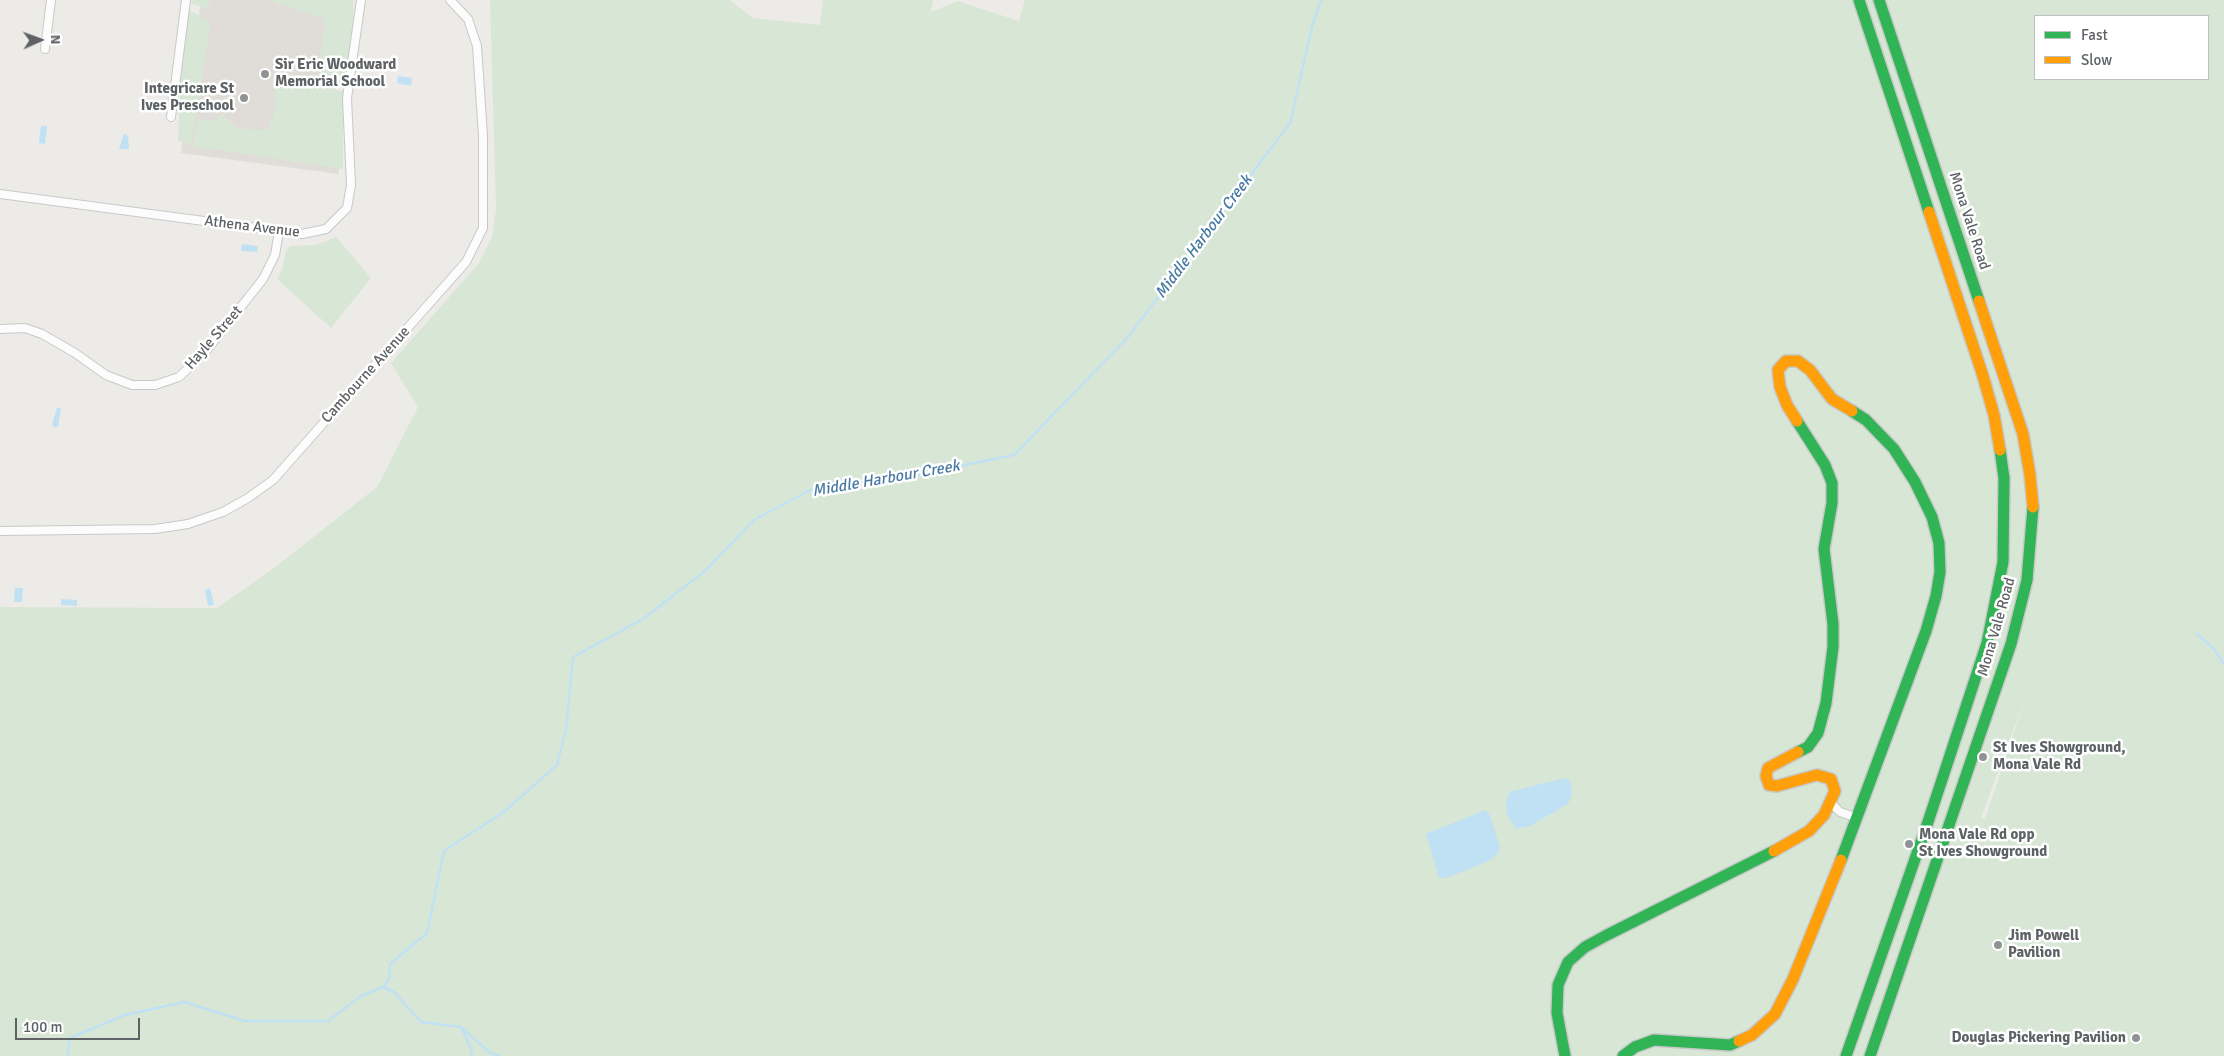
<!DOCTYPE html>
<html>
<head>
<meta charset="utf-8">
<style>
  body { margin:0 }
  #map { position:relative; width:2224px; height:1056px; overflow:hidden; background:#edebe8; font-family:Signika,sans-serif }
  canvas { display:block }
  .legend { position:absolute; left:2034px; top:15px; width:175px; height:65px; box-sizing:border-box; background:#fff; border:1px solid #bfc0c1; margin:0; padding:6px 9px; list-style:none; font-size:15px; color:#5e6265 }
  .legend li { display:flex; align-items:center; gap:10px; height:25px }
  .legend b { width:25px; border:1px solid #bfc0c1 }
  .north { position:absolute; left:15px; top:15px; width:50px; height:50px; -webkit-text-stroke:4px #fff; paint-order:stroke; rotate:88deg; font-size:14px; font-weight:700; line-height:20px; text-align:center; color:#5e6265 }
  .north::after { content:''; display:block; margin:auto; width:18px; height:22px; background:#5e6265; clip-path:polygon(50% 0,100% 100%,50% 72%,0 100%) }
  .scale { position:absolute; left:15px; top:1018px; width:125px; height:22px; box-sizing:border-box; border:2px solid #5e6265; border-top:0; padding-left:6px; font-size:15px; line-height:18px; white-space:nowrap; color:#5e6265; -webkit-text-stroke:4px #fff; paint-order:stroke }
</style>
</head>
<body>
<div id="map">
<canvas width="2224" height="1056"></canvas>
<ul class="legend">
<li><b style="height:6px;background:#30b455"></b>Fast</li>
<li><b style="height:6px;background:#ff9f0a"></b>Slow</li>
</ul>
<div class="north">N</div>
<div class="scale">100 m</div>
</div>
<script>
const g = document.querySelector('canvas').getContext('2d');
g.lineJoin = 'round';
function fillPath(path, color) {
  g.fillStyle = color;
  g.fill(path, 'evenodd');
}
function poly(rows) {
  const path = new Path2D();
  for (const r of rows) {
    path.moveTo(r[0], r[1]);
    for (let i = 2; i < r.length; i += 2) path.lineTo(r[i], r[i + 1]);
  }
  return path;
}
function strokePath(path, color, width, dash) {
  g.strokeStyle = color;
  g.lineWidth = width;
  g.lineCap = dash ? 'butt' : 'round';
  g.setLineDash(dash || []);
  g.stroke(path);
}
function write(font, color, halo, rows, align = 'center') {
  g.font = font + ' Signika,sans-serif';
  g.lineWidth = 5;
  g.setLineDash([]);
  g.textBaseline = 'middle';
  g.strokeStyle = halo;
  g.fillStyle = color;
  for (const [text, x, y, turn = 0] of rows) {
    g.save();
    g.translate(x, y);
    g.rotate((+turn || 0) * Math.PI / 180);
    g.textAlign = isNaN(turn) ? turn : align;
    if (halo) g.strokeText(text, 0, 0);
    g.fillText(text, 0, 0);
    g.restore();
  }
}
const education = poly([
  [201,0,348,0,335,94,339,174,181,153]
]);
const green = poly([
  [192,0,211,0,207,8,191,4],
  [272,0,353,0,354,28,345,85,318,82,325,18,278,4],
  [490,0,730,0,753,18,820,25,823,0,933,0,931,12,958,1,1019,21,1025,0,2224,0,2224,1056,0,1056,0,607,217,608,274,568,377,487,418,407,391,363,479,263,492,237,496,209],
  [2035,16,2208,16,2208,79,2035,79],
  [2029,687,1985,819,1981,818,2029,688],
  [189,10,211,22,191,144,178,141,180,78],
  [308,86,343,91,343,169,193,146,197,120,217,120,221,113,237,128,267,131,276,109,275,88,297,88],
  [336,237,371,278,331,328,277,279,282,270,286,250,291,246,316,245]
]);
const water = poly([
  [398,76,412,78,411,86,397,83],
  [41,126,47,126,45,144,39,143],
  [124,134,128,136,129,149,119,149],
  [242,244,258,246,257,252,241,251],
  [57,408,61,408,58,427,54,427,52,425],
  [15,588,23,588,22,602,14,602],
  [210,588,214,605,208,606,205,590],
  [61,599,77,600,77,606,61,605],
  [1565,778,1571,783,1572,795,1568,804,1530,826,1516,829,1507,814,1506,802,1509,792],
  [1485,810,1490,815,1500,848,1497,855,1487,862,1446,878,1439,878,1426,834]
]);
const stream = poly([
  [2197,634,2214,649,2224,664],
  [383,987,389,979,390,964,427,933,444,851,505,811,557,765,566,729,573,657,643,619,705,571,754,520,814,488,879,482,1014,455,1128,337,1290,123,1313,23,1321,0],
  [461,1027,490,1053,499,1056],
  [462,1029,472,1052,471,1056],
  [67,1056,70,1038,125,1015,184,1002,245,1021,328,1021,361,996,383,987,394,992,421,1022,461,1027]
]);
const street = poly([
  [45,49,51,0],
  [171,117,186,0],
  [0,194,302,234,326,229,347,208,351,185,347,98,361,0],
  [0,329,25,328,42,334,75,353,106,375,132,385,155,385,179,377,206,351,263,279,275,255,279,231],
  [0,531,155,529,188,524,223,512,248,498,273,480,466,262,483,228,483,136,477,46,468,19,450,0],
  [1831,803,1840,812,1858,818]
]);
const fast = poly([
  [1859,0,1929,212],
  [1879,0,1979,301],
  [1797,421,1825,465,1832,483,1832,503,1824,549,1833,624,1833,647,1826,703,1818,733,1808,747,1798,752],
  [1841,860,1926,631,1936,596,1940,572,1939,543,1932,517,1915,482,1894,449,1866,420,1852,411],
  [1565,1056,1557,1013,1558,985,1568,962,1585,947,1607,935,1774,851],
  [1623,1056,1635,1047,1654,1040,1730,1045,1739,1041],
  [1846,1056,1929,819,1987,643,2003,562,2004,478,2000,450],
  [1870,1056,2011,644,2027,580,2033,507]
]);
const slow = poly([
  [1929,212,1983,376,1994,415,2000,450],
  [1979,301,2023,434,2030,475,2033,507],
  [1797,421,1787,405,1780,387,1778,370,1786,361,1798,361,1810,370,1832,399,1852,411],
  [1774,851,1809,831,1824,815,1835,791,1831,779,1817,775,1777,786,1769,785,1766,776,1768,768,1798,752],
  [1739,1041,1752,1035,1775,1014,1793,979,1841,860]
]);
const markers = [
  [265,74,5,"#909293"],
  [244,98,5,"#909293"],
  [1983,757,5,"#909293"],
  [1909,844,5,"#909293"],
  [1998,945,5,"#909293"],
  [2136,1038,5,"#909293"]
];
const poiNames = [
  ["Sir Eric Woodward",275,65],
  ["Memorial School",275,82],
  ["Integricare St",234,89,"right"],
  ["Ives Preschool",234,106,"right"],
  ["St Ives Showground,",1993,748],
  ["Mona Vale Rd",1993,765],
  ["Mona Vale Rd opp",1919,835],
  ["St Ives Showground",1919,852],
  ["Jim Powell",2008,936],
  ["Pavilion",2008,953],
  ["Douglas Pickering Pavilion",2126,1038,"right"]
];
const streetNames = [
  ["Mona Vale Road",1969,221,72],
  ["Athena Avenue",252,227,7],
  ["Hayle Street",214,338,-49],
  ["Cambourne Avenue",366,375,-48],
  ["Mona Vale Road",1997,627,-74]
];
const waterNames = [
  ["Middle Harbour Creek",1204,237,-53],
  ["Middle Harbour Creek",886,479,-10]
];
fillPath(education, '#e0ddd8');
fillPath(green, '#d8e7d5');
fillPath(water, '#c0e1f4');
strokePath(stream, '#c0e1f4', 2.5);
strokePath(street, '#c7c8c8', 10);
strokePath(fast, '#c7c8c7', 14);
strokePath(slow, '#c7c8c7', 14);
strokePath(street, '#fcfcfc', 8);
strokePath(fast, '#30b455', 11);
strokePath(slow, '#ff9f0a', 11);
for (const [x, y, r, color] of markers) {
  const dot = new Path2D();
  dot.arc(x, y, r, 0, 2 * Math.PI);
  g.fillStyle = color;
  g.fill(dot);
  strokePath(dot, '#fff', 2);
}
write('bold 15px', '#5e6265', '#fff', poiNames, 'left');
write('15px', '#5e6265', '#fff', streetNames);
write('italic 16px', '#4779a2', '#fff', waterNames);
</script>
</body>
</html>
